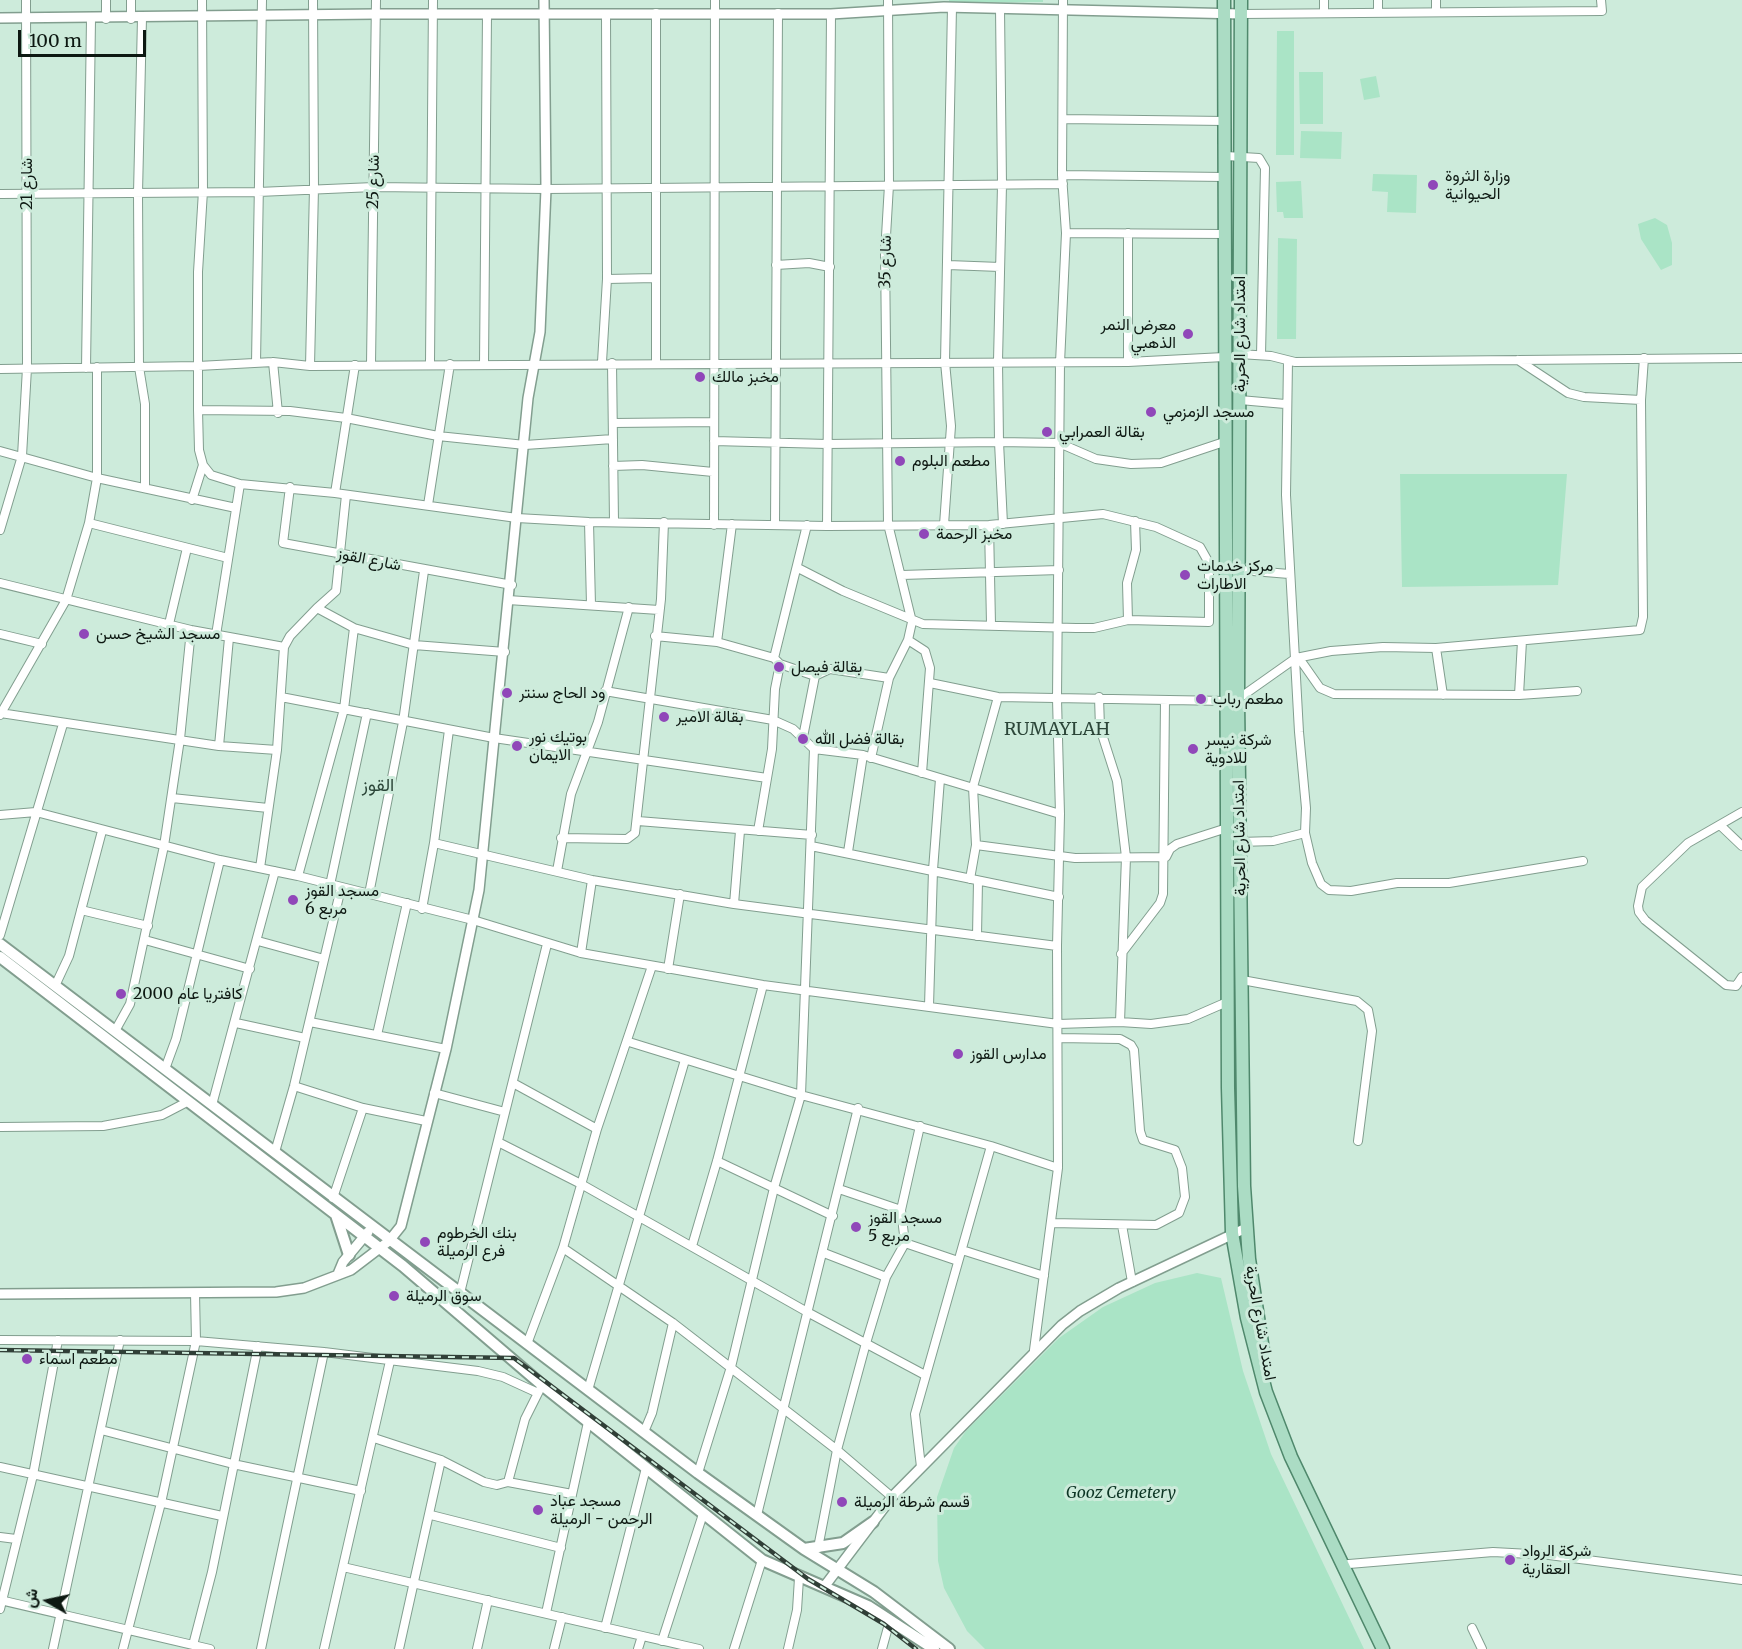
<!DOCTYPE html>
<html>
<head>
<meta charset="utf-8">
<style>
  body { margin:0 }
  #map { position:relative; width:1742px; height:1649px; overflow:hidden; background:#cdebdb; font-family:Merriweather,Vazirmatn,serif }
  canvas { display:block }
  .north { position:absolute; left:18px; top:1571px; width:60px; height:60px; -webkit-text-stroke:4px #cdebdb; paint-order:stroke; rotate:279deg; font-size:16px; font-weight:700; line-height:24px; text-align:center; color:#0d1812 }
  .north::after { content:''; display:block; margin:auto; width:21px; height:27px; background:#0d1812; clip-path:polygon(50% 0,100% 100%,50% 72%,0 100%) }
  .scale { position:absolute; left:18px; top:30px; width:128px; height:27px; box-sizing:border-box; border:3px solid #0d1812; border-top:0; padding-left:8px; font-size:18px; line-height:21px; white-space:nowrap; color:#0d1812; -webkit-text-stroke:4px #cdebdb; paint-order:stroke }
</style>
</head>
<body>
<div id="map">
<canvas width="1742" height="1649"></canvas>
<div class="north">ش</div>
<div class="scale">100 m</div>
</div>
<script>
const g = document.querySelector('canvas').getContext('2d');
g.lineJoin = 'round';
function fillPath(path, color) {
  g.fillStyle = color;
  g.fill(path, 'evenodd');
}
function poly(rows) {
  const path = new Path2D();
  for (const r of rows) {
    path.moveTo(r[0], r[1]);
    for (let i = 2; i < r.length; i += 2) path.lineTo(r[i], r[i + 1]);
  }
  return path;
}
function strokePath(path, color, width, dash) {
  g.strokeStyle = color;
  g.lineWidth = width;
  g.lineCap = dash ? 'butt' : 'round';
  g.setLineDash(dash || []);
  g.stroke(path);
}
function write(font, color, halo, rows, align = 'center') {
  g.font = font + ' Merriweather,Vazirmatn,serif';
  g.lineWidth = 6;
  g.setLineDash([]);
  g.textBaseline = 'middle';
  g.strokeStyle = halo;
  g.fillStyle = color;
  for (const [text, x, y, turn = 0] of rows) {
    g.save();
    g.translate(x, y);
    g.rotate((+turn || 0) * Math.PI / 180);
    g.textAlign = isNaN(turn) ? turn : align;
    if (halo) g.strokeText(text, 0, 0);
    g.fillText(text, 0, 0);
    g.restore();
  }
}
const green = poly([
  [949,0,1043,0,1043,2,949,3],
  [1277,31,1294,31,1294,155,1276,155],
  [1299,72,1323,72,1323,124,1300,124],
  [1376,76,1380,97,1364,100,1360,79],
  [1301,131,1342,132,1341,159,1300,158],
  [1373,174,1417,175,1416,213,1387,212,1388,192,1372,191],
  [1301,181,1303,218,1284,218,1283,212,1277,212,1276,182],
  [1655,218,1667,225,1672,243,1672,265,1661,270,1641,239,1638,224],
  [1278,238,1297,239,1296,339,1277,339],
  [1400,474,1567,474,1558,585,1402,587],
  [1197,1273,1221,1278,1243,1371,1271,1454,1364,1649,985,1649,967,1631,944,1588,938,1561,937,1497,954,1448,966,1431,1059,1338,1103,1307,1155,1283]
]);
const minor = poly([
  [202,0,203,191,198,272,198,410,199,450,203,465,211,475,240,484,335,493,517,518,589,522,827,526,989,525,1103,514,1156,527,1200,547,1209,563,1209,622,1128,620,1094,628,1076,628,923,624,843,591,798,568],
  [1378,0,1378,12],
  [1436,0,1436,11],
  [1324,12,1324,0],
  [1241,14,1602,11,1601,0],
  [142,18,138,193,139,367,145,404,145,486],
  [106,19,106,0],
  [131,19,131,0],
  [1063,119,1225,121],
  [1226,156,1259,158,1265,168,1261,355],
  [1062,175,1225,177],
  [0,194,258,192,374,187,546,189,1063,184],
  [1066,233,1225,234],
  [776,265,809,263,830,267],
  [948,265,1000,267],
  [607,279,655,278],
  [1239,354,1271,356,1295,362,1742,358],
  [1518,360,1568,393,1584,397,1641,400],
  [1288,361,1286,495,1299,732,1306,808,1305,833,1312,863,1321,884,1329,890,1351,891,1397,883,1449,883,1583,861],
  [273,362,278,413],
  [602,362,607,279,606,14],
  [656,362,656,13],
  [1128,362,1128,233],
  [256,363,262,0],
  [430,363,433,0],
  [612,363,614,522],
  [371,364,376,0],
  [484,364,487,14],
  [310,366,314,188,313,0],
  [86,368,91,19],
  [0,369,198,366,273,362,310,366,1128,362,1224,357],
  [1240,400,1285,404],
  [198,410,290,411,346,418,438,436,525,445,613,439],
  [613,423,714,422],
  [714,441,827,444,999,442,998,361,1002,185,1000,8],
  [0,451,97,478,236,508],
  [613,466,642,465,713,472],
  [290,487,283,543,512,585],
  [335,493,355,365],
  [346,495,336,591,317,608,354,628,414,645,505,652],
  [192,500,203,465],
  [428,505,450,364],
  [589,522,591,605],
  [89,523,228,558],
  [1003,524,999,442,1059,443,1096,459,1131,464,1161,463,1224,442],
  [714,525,715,0],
  [775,525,778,13],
  [944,525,951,426,945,362,952,7],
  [989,525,991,624],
  [827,526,831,14],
  [0,530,22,456,27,368,26,0],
  [1241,570,1289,574],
  [902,575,1059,570],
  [0,583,191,630,284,647],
  [508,600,659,610],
  [1128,620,1127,583,1136,550,1135,521],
  [169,624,187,548],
  [0,634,42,644],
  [216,635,240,484],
  [655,636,717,642,774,658,780,664,815,676,830,669,889,678],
  [908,640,925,651,930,668,922,773],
  [717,642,732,524],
  [1436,648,1443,695],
  [774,658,807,525],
  [1299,658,1320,688,1334,694,1519,695,1577,691],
  [930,683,998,697,1226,701],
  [605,691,773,720,793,729,814,749,801,1095,774,1188,731,1367,698,1473],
  [1519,695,1522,641],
  [281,697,494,738,767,778],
  [1099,697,1100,728,1117,781,1126,857,1120,1022],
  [1238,699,1296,658,1331,651,1383,647,1436,648,1640,630,1643,617,1641,400,1644,358],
  [0,713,219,746,277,750],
  [0,715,66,600,89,523,97,478,97,367],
  [803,737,815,676],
  [219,746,229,638],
  [814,749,863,755,1060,814],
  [871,758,889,678,908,640,912,622,888,524,885,253,889,185,888,0],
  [172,798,268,808],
  [1742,812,1688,843,1642,887,1638,906,1639,912,1645,920,1726,985,1736,986,1742,977],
  [0,815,36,812,220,860,298,876,473,920,581,953,763,985,1058,1024,1120,1022,1151,1024,1188,1019,1227,1002],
  [638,821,812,835],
  [1721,826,1742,846],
  [758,831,772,749,775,689,780,664],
  [561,838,627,839,635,833,661,599,664,522],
  [1240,842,1273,841,1305,833],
  [434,843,592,880,734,904,1057,946],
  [976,845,1075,858,1166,857,1170,849,1177,844,1227,828],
  [811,846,1059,897],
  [848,852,863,755],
  [260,868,277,750,284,647,290,636,317,608],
  [557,871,571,794,598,722,629,607],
  [298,876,344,709,354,628],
  [970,879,976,845,973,787,998,697],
  [330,885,367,713],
  [369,894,403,722,424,571],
  [734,904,740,831],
  [422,909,434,843,449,730],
  [81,910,148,926],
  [0,935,63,724],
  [977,936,978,881],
  [145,940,250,969],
  [258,941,324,959],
  [581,953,592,880],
  [1121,954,1160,903,1163,894,1165,700],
  [668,969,680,894],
  [1242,980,1357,1001,1368,1010,1372,1031,1358,1141],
  [55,986,69,956,102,831],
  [929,1006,933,870,940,779],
  [310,1022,446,1049],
  [236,1023,305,1038],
  [115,1031,130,1004,164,846,180,739,191,630],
  [377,1035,407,903],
  [629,1042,801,1095,991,1146,1058,1168],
  [165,1069,176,1039,220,860],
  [513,1083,597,1129],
  [294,1086,363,1108,426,1121],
  [434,1093,505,1112],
  [212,1105,275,871],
  [0,1127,103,1126,162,1115,187,1102],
  [498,1142,581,1184,809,1313,925,1375],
  [275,1152,294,1086,341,888],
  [717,1161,833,1216],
  [839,1189,901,1210],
  [333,1198,363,1108],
  [1051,1223,1156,1225,1179,1213,1185,1197,1182,1168,1175,1150,1143,1140,1140,1131,1134,1050,1131,1045,1120,1039,1058,1038],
  [1122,1225,1132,1282],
  [905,1243,958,1261],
  [692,1246,717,1161,763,985],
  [563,1248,673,1323,837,1450,892,1497],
  [962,1250,1044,1276],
  [824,1253,886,1277],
  [460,1293,547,944],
  [0,1340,196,1341,324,1352,478,1371,503,1377,538,1393],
  [527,1344,563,1248,597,1129,652,966],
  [1034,1350,1058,1168,1057,946,1060,814,1057,699,1060,363,1066,233,1062,175,1063,0],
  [588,1390,685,1060],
  [101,1430,233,1464,361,1491],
  [644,1432,652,1413,673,1323],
  [374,1438,441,1460,484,1482,497,1485,508,1482,572,1494],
  [0,1467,222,1516],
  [921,1467,915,1414,991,1146],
  [508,1482,525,1419,539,1391],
  [431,1515,561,1548],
  [757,1515,858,1108],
  [0,1537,16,1539],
  [818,1548,837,1450,866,1343,886,1277,905,1243,901,1210,920,1126],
  [1349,1564,1493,1552,1549,1555,1742,1580],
  [343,1567,699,1649],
  [0,1600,210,1649],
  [0,1609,33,1475,58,1340],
  [546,1613,588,1422],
  [605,1628,646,1468],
  [1472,1628,1482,1649],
  [662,1641,703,1514],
  [193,1645,212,1572,258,1346],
  [53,1649,120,1340],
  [123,1649,161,1503,196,1341,195,1293],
  [261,1649,324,1352],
  [324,1649,390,1361],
  [399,1649,441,1460],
  [477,1649,488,1600],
  [554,1649,562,1617],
  [638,1649,642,1636],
  [734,1649,762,1560],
  [788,1649,797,1610,799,1578],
  [882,1649,890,1620]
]);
const tertiary = poly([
  [0,18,376,14,831,14,944,7,1241,14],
  [338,1274,343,1262,368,1232],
  [0,1294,276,1292,304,1288,351,1270,389,1241,401,1226,446,1049,479,890,528,398,540,332,546,189,544,0],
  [824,1587,892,1497,1062,1325,1080,1311,1119,1288,1246,1228]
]);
const secondary = poly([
  [0,944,698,1473,804,1549,874,1592,949,1649],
  [0,957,403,1266,542,1385,762,1560,868,1606,934,1649],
  [336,1215,349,1255],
  [804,1549,843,1543,873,1522]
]);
const primary = poly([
  [1224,0,1228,1088,1232,1233,1247,1318,1266,1392,1291,1457,1383,1649],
  [1241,0,1238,699,1244,1186,1249,1259,1263,1350]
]);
const rail = poly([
  [0,1350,514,1358,808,1579,884,1624,916,1649]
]);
const markers = [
  [1433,185,6,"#9047b9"],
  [1188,334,6,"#9047b9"],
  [700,377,6,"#9047b9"],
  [1151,412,6,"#9047b9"],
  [1047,432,6,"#9047b9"],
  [900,461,6,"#9047b9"],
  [924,534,6,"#9047b9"],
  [1185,575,6,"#9047b9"],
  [84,634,6,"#9047b9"],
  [779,667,6,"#9047b9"],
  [507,693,6,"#9047b9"],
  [1201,699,6,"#9047b9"],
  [664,717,6,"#9047b9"],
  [803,739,6,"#9047b9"],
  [517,746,6,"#9047b9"],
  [1193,749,6,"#9047b9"],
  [293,900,6,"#9047b9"],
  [121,994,6,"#9047b9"],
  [958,1054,6,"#9047b9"],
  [856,1227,6,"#9047b9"],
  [425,1242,6,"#9047b9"],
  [394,1296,6,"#9047b9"],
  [27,1359,6,"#9047b9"],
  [842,1502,6,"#9047b9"],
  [538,1510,6,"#9047b9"],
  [1510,1560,6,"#9047b9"]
];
const poiNames = [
  ["وزارة الثروة",1445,176],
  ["الحيوانية",1445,194],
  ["معرض النمر",1176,325,"right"],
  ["الذهبي",1176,343,"right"],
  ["مخبز مالك",712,377],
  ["مسجد الزمزمي",1163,412],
  ["بقالة العمرابي",1059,432],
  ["مطعم البلوم",912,461],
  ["مخبز الرحمة",936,534],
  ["مركز خدمات",1197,566],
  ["الاطارات",1197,584],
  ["مسجد الشيخ حسن",96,634],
  ["بقالة فيصل",791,667],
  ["ود الحاج سنتر",519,693],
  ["مطعم رباب",1213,699],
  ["بقالة الامير",676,717],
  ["بوتيك نور",529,737],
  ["الايمان",529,755],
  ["بقالة فضل الله",815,739],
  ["شركة نيسر",1205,740],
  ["للادوية",1205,758],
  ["مسجد القوز",305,891],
  ["مربع 6",305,909],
  ["كافتريا عام 2000",133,994],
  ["مدارس القوز",970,1054],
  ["مسجد القوز",868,1218],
  ["مربع 5",868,1236],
  ["بنك الخرطوم",437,1233],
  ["فرع الرميلة",437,1251],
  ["سوق الرميلة",406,1296],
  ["مطعم اسماء",39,1359],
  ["مسجد عباد",550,1501],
  ["الرحمن - الرميلة",550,1519],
  ["قسم شرطة الرميلة",854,1502],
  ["شركة الرواد",1522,1551],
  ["العقارية",1522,1569]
];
const streetNames = [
  ["شارع 25",374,182,-89],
  ["شارع 21",27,184,-90],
  ["شارع 35",886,262,-89],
  ["امتداد شارع الحرية",1240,334,-90],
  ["شارع القوز",369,560,11],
  ["امتداد شارع الحرية",1240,838,-91],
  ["امتداد شارع الحرية",1260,1323,80]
];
const parkNames = [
  ["Gooz Cemetery",1121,1493]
];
const neighbourhoodNames = [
  ["RUMAYLAH",1057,730],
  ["القوز",378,786]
];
fillPath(green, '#aae4c6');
strokePath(minor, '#829e8f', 10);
strokePath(tertiary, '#829e8f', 12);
strokePath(secondary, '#829e8f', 14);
strokePath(primary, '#4f886c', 15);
strokePath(minor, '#fff', 8);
strokePath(tertiary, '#fff', 9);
strokePath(secondary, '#fff', 10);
strokePath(primary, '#abdcc4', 12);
strokePath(rail, '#303f37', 4.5);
strokePath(rail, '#cdebdb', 2, [7]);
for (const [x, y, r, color] of markers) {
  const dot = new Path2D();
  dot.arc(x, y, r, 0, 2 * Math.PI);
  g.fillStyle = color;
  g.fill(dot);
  strokePath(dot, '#cdebdb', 2);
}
write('16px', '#0d1812', '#cdebdb', poiNames, 'left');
write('16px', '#0d1812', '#cdebdb', streetNames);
write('italic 16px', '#0c3524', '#cdebdb', parkNames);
write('18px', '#2c4639', '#cdebdb', neighbourhoodNames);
</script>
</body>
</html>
